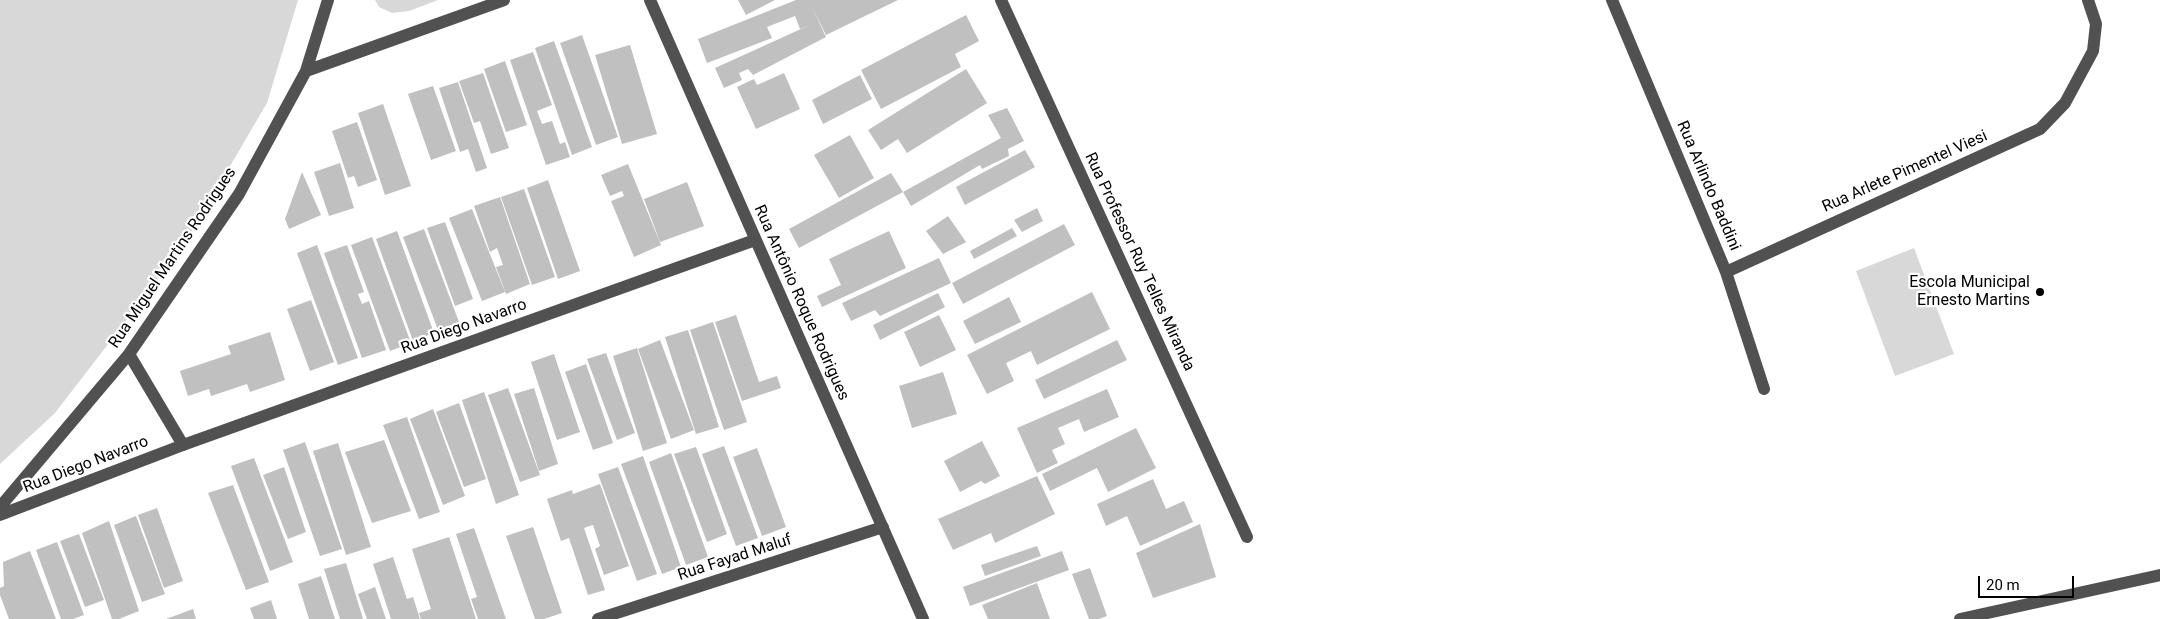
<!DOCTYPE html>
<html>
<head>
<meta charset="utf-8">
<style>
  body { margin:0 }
  #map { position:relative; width:2160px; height:619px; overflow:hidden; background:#fff; font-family:Roboto,sans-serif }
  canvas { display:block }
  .scale { position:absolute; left:1978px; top:576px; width:96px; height:22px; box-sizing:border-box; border:2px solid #000; border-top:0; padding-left:6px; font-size:15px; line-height:18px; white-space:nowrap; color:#000; -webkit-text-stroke:4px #fff; paint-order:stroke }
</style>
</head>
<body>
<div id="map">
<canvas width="2160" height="619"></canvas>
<div class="scale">20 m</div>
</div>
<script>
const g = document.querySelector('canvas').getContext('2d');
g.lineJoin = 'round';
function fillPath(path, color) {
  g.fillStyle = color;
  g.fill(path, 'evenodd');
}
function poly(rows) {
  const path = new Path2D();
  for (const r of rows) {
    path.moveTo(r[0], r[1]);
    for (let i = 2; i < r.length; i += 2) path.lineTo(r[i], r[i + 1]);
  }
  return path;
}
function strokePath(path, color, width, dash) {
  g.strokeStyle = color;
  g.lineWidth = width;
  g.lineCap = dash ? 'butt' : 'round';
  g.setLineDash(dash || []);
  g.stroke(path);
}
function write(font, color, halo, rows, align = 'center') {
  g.font = font + ' Roboto,sans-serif';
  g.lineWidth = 4.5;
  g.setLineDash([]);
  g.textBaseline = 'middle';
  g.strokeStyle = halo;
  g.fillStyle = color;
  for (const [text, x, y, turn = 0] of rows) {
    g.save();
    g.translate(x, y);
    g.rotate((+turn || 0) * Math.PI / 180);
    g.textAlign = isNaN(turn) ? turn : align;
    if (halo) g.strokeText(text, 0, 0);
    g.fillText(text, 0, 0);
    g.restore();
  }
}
const green = poly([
  [0,0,298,0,267,103,182,248,55,413,0,464],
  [375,0,438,0,409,11,392,13,379,7],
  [1914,248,1954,354,1895,376,1856,271]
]);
const building = poly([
  [738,0,775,0,746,15],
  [796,0,898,0,826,35,812,7,826,37,753,75,748,69,739,73,742,80,724,88,715,68,812,24,800,29,795,16,767,27,772,38,707,63,698,39],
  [966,15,979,41,955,54,961,67,881,109,861,70],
  [582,35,618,137,596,145,560,43],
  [554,41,592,147,572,155,535,48],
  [630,45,657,134,622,144,595,55],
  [533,52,552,105,537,111,542,124,552,121,560,144,565,142,570,157,546,165,510,60],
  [505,61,527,125,506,132,484,69],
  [966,69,987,103,907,153,898,139,881,150,868,130],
  [483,73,509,148,491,154,480,121,474,123,459,81],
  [784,73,800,109,756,129,737,87,754,79,757,85],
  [860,75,872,99,823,124,812,100],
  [458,82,487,168,476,172,468,149,460,152,439,88],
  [433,86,456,151,431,160,408,94],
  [383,104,411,186,385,195,358,113],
  [1007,108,1024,141,1008,149,1009,156,982,169,980,165,911,206,903,192,1001,138,988,115],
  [357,122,377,180,358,187,354,176,348,178,332,131],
  [850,135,874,178,839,198,814,155],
  [1025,150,1035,167,965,205,956,187],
  [340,163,354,208,329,216,314,172],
  [628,164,661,245,634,257,611,201,624,196,622,191,610,196,601,175],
  [302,172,321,215,289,229,285,219],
  [891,173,903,192,799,248,789,229],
  [548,180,580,271,558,279,527,188],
  [687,182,704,226,660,242,644,199],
  [524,189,555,277,532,285,501,197],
  [500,197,530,284,506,294,496,267,503,265,497,248,490,252,474,206],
  [1037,208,1043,221,1022,232,1014,220],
  [472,209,505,292,482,301,449,218],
  [948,216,966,242,943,254,926,231],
  [445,222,473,299,455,306,427,228],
  [1064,224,1075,245,963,304,952,283],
  [1012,228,1017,236,974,259,970,251],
  [424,229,459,322,438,330,403,237],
  [397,231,434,333,413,341,376,239],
  [889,231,906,268,822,307,817,296,841,285,829,259],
  [372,237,411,343,390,351,351,245],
  [317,245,358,358,338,365,297,253],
  [347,245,364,292,358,294,362,304,369,301,386,350,362,358,324,253],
  [939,258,951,283,880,316,875,310,851,321,842,303],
  [1092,292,1110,329,1037,365,1031,351,1006,363,1014,381,987,394,967,355],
  [938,293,945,307,880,340,873,325],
  [1009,297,1021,322,975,344,963,321],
  [311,300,334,362,310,371,287,309],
  [736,315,759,382,777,376,781,388,742,401,715,322],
  [939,315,956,350,920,367,904,332],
  [713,322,747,422,724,430,690,330],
  [688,330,719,427,696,434,665,337],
  [270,332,285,380,250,392,247,384,211,396,209,389,188,396,180,371,231,354,228,346],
  [660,340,694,430,671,439,638,349],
  [1117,340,1127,360,1044,399,1035,380],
  [637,348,667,443,643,451,613,356],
  [606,353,635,433,617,440,587,359],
  [554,354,580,432,557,440,531,362],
  [586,364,613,443,593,450,565,372],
  [943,372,957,414,912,428,899,386],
  [508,388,540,475,520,482,488,395],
  [534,388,558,464,539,471,514,394],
  [1107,389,1119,417,1084,432,1079,419,1058,428,1065,444,1052,450,1058,463,1037,473,1017,428],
  [484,392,519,495,496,504,462,400],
  [459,403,486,479,464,487,436,412],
  [433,409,465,496,443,505,410,419],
  [407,417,440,512,419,519,383,425],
  [1136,428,1156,468,1108,492,1097,468,1050,491,1042,474],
  [384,440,411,511,372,523,345,452],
  [982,441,1000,476,985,484,981,481,960,492,944,461],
  [305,442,342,549,320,556,283,450],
  [338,443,371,547,346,555,313,451],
  [724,446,758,538,736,546,702,454],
  [696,447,727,534,707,542,674,454],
  [757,448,786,527,762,536,733,457],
  [671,453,708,557,686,565,649,462],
  [643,456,681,567,662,574,621,464],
  [254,458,293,562,270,571,231,466],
  [284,467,306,532,288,539,263,475],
  [618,467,657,574,637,581,598,474],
  [1037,476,1055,514,995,543,991,533,953,550,938,519],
  [1153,479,1166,509,1184,501,1193,522,1140,546,1127,516,1106,526,1097,504],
  [600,484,629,566,604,575,595,549,600,546,593,525,584,528,605,590,588,595,569,538,561,541,547,499,572,490,573,494],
  [233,485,269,582,246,590,208,493],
  [157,508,183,581,164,588,138,515],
  [136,516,165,594,142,602,114,525],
  [109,521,139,611,119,619,112,619,82,533],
  [1200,524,1216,577,1153,598,1136,553],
  [533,527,562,613,544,619,535,619,506,536],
  [474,528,506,619,478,619,471,599,477,597,456,534],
  [79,534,104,600,85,607,60,541],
  [449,537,476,619,421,619,419,613,431,609,412,549],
  [57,542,84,615,73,619,61,619,36,550],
  [1037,546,1041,556,985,576,981,565],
  [30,551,56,619,9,619,0,595,0,588,4,586,3,562],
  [1062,551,1069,570,970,606,963,587],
  [393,557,407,599,413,597,420,619,391,619,373,564],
  [346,563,363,619,340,619,324,569],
  [1090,568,1107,616,1099,619,1089,619,1072,574],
  [321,576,335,619,309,619,298,584],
  [1037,583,1050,619,988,619,982,605],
  [375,587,386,619,367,619,358,594],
  [271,600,277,619,254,619,250,608],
  [193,609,196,619,166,619]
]);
const minor = poly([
  [650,0,923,619],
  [1001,0,1247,537],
  [1612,0,1726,272,1764,389],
  [306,71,504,0],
  [1726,272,2040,129,2065,103,2093,51,2096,24,2088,0],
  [129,354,183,445],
  [0,507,129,354,239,194,306,71,328,0],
  [0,515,183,445,755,240],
  [598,619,883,527],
  [1960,619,2160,575]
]);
const markers = [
  [2040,292,5,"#000"]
];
const streetNames = [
  ["Rua Arlete Pimentel Viesi",1905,172,-24],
  ["Rua Arlindo Baddini",1708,186,67],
  ["Rua Miguel Martins Rodrigues",173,258,-56],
  ["Rua Professor Ruy Telles Miranda",1139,262,65],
  ["Rua Antônio Roque Rodrigues",801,303,66],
  ["Rua Diego Navarro",464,327,-20],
  ["Rua Diego Navarro",86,465,-21],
  ["Rua Fayad Maluf",735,558,-18]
];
const poiNames = [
  ["Escola Municipal",2030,283],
  ["Ernesto Martins",2030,301]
];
fillPath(green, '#d8d8d8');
fillPath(building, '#c0c0c0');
strokePath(minor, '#515151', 12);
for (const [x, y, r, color] of markers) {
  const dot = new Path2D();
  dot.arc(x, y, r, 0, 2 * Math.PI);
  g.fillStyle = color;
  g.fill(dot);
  strokePath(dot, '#fff', 2);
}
write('16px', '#000', '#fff', streetNames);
write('16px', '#000', '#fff', poiNames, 'right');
</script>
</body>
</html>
